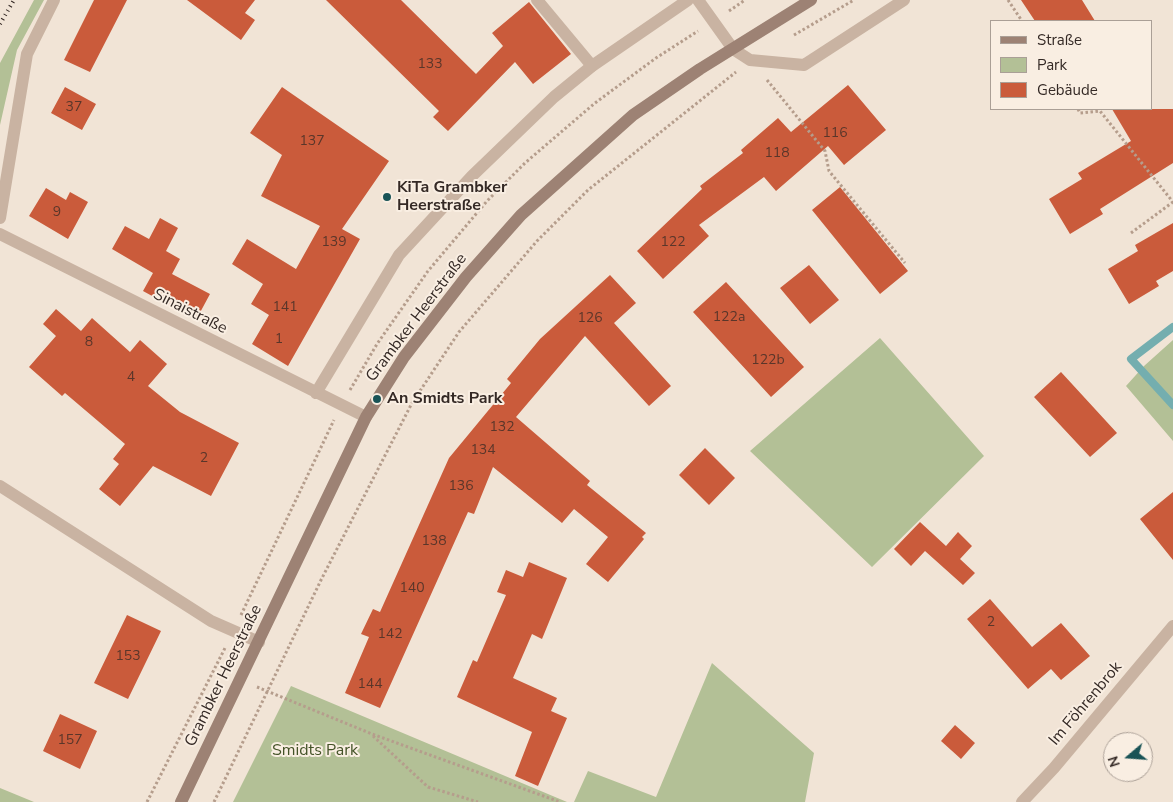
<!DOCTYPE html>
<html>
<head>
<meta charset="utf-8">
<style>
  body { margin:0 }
  #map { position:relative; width:1173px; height:802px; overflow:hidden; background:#f1e4d6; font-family:"Nunito Sans",sans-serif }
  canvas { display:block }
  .legend { position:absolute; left:990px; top:20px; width:162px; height:90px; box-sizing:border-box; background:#f9eee2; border:1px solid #aa9f96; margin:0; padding:6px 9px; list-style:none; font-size:15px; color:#342925 }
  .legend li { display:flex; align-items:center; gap:10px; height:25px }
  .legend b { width:25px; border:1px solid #aa9f96 }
  .north { position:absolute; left:1103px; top:732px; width:50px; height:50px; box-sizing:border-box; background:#f9eee2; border:1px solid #aa9f96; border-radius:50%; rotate:252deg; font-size:14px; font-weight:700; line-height:20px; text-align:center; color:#342925 }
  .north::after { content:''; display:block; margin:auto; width:18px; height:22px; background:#195356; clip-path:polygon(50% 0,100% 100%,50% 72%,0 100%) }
</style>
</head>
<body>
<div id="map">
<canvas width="1173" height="802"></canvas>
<ul class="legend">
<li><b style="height:6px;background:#9d8274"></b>Straße</li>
<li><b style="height:14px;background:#b3c096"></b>Park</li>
<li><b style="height:14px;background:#ca5b3b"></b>Gebäude</li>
</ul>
<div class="north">N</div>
</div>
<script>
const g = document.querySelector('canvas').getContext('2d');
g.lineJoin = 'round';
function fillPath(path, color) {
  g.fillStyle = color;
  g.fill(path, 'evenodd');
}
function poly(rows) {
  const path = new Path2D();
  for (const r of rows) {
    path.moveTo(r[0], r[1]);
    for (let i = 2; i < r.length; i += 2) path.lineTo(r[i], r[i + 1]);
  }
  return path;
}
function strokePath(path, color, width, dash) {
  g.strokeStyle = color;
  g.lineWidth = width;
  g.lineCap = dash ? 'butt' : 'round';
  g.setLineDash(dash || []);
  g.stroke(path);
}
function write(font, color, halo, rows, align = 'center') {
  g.font = font + ' "Nunito Sans",sans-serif';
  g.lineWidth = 4;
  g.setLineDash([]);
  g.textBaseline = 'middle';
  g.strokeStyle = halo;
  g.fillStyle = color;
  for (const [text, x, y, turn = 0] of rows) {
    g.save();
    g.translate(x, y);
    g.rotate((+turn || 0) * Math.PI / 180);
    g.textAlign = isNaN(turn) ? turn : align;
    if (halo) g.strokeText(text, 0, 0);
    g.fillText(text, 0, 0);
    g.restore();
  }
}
const green = poly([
  [34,0,44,0,17,50,0,125,0,63],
  [880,338,984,456,872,567,750,451],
  [1173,340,1173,441,1126,386,1144,366],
  [712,663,814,753,805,802,574,802,588,771,656,797],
  [291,686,567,802,233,802],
  [0,788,34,802,0,802]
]);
const stream = poly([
  [1173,327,1131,359,1173,405]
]);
const building = poly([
  [94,0,127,0,90,72,64,60],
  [187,0,255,0,245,13,255,20,241,40],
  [326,0,401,0,476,74,503,46,492,33,529,2,571,54,533,84,515,62,448,131,433,117,439,111],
  [1021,0,1082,0,1095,21,1035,21],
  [848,85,886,130,844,165,828,146,776,191,764,177,699,225,709,236,663,279,637,251,702,189,700,186,743,153,741,150,778,118,791,132],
  [65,87,96,104,82,130,51,113],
  [282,87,389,161,342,229,360,239,288,366,252,344,269,315,251,304,263,284,232,264,247,239,296,269,320,226,261,196,282,155,250,133],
  [1112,109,1173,109,1173,163,1100,209,1103,214,1070,234,1049,199,1082,179,1078,173,1131,141],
  [840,187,908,271,880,294,812,210],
  [46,188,66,200,70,192,88,202,68,239,29,216],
  [160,218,178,228,166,251,180,259,172,274,210,294,196,320,143,291,153,273,112,249,125,226,149,239],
  [1173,223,1173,271,1156,281,1159,286,1129,304,1108,269,1138,251,1135,245],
  [809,265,839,300,810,324,780,288],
  [610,275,636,303,614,323,671,386,649,406,585,336,516,417,590,481,587,485,646,533,642,537,644,539,608,582,586,564,608,537,574,509,562,523,493,467,474,514,468,512,380,708,345,693,369,637,361,634,373,609,380,612,449,458,511,383,507,379,540,339],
  [726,282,804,367,771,397,693,312],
  [56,309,81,331,92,318,130,352,140,340,167,364,148,386,180,412,239,443,211,496,153,466,120,506,99,489,119,464,113,459,125,444,65,393,62,396,29,367,56,336,43,324],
  [1061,372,1117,433,1090,457,1034,397],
  [705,448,735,478,709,505,679,475],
  [1173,492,1173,560,1140,519],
  [920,522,946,546,958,532,972,546,960,559,975,573,963,585,925,551,911,566,894,549],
  [529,562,567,578,542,639,532,634,513,678,557,698,551,711,567,718,538,786,515,776,532,732,457,697,473,660,477,662,506,595,497,592,506,570,523,577],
  [990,599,1032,647,1061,623,1090,656,1061,680,1051,669,1028,689,967,619],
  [127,615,161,631,128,699,94,683],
  [60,714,97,731,80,769,43,751],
  [955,725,975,743,961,759,941,741]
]);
const path = poly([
  [1008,0,1022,21],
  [729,11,745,0],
  [794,35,854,0],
  [767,80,825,151,829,171,905,263],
  [1078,109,1080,113,1100,111,1173,202],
  [1131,233,1173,202],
  [350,390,377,344,428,271,487,201,525,163,595,103,656,58,698,31],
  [241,615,334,420],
  [257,687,372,734,560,802],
  [373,736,428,787,478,802],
  [147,802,225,648],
  [214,802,321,580,412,403,459,332,537,241,588,190,736,72]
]);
const lane = poly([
  [537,0,592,66],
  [698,0,733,49,750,60,804,65,904,0],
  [1022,802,1054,768,1173,626]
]);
const street = poly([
  [0,218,27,54,54,0],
  [0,234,366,417],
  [316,393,399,255,472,176,554,97,592,66,688,0],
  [0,486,211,621,259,642]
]);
const secondary = poly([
  [181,802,366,417,404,357,466,277,521,215,633,115,700,69,811,0]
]);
const rail = poly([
  [0,24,14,0]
]);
const markers = [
  [387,197,5,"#195356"],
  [377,399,5,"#195356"]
];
const numberNames = [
  ["133",430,65],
  ["37",74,108],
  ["116",835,134],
  ["137",312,142],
  ["118",777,154],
  ["9",57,213],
  ["139",334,243],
  ["122",673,243],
  ["141",285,308],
  ["122a",729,318],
  ["126",590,319],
  ["1",279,340],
  ["8",89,343],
  ["122b",768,361],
  ["4",131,378],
  ["132",502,428],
  ["134",483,451],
  ["2",204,459],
  ["136",461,487],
  ["138",434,542],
  ["140",412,589],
  ["2",991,623],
  ["142",390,635],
  ["153",128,657],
  ["144",370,685],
  ["157",70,741]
];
const poiNames = [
  ["KiTa Grambker",397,188],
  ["Heerstraße",397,206],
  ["An Smidts Park",387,399]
];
const streetNames = [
  ["Sinaistraße",190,312,27],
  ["Grambker Heerstraße",417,318,-53],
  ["Grambker Heerstraße",224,676,-64],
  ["Im Föhrenbrok",1086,704,-50]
];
const parkNames = [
  ["Smidts Park",315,751]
];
fillPath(green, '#b3c096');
strokePath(stream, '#74aeaf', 8);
fillPath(building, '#ca5b3b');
strokePath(path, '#b59d8c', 3, [2.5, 2.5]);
strokePath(lane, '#c9b3a2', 12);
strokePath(street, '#c9b3a2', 12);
strokePath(secondary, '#9d8274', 12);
strokePath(rail, '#342925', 4, [1, 4]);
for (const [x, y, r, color] of markers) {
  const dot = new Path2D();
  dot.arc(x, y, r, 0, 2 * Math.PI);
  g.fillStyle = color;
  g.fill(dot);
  strokePath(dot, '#f9eee2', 2);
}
write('14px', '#5a362a', null, numberNames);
write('bold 16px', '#342925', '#f9eee2', poiNames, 'left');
write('16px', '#342925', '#f9eee2', streetNames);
write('16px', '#445328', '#f9eee2', parkNames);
</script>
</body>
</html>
